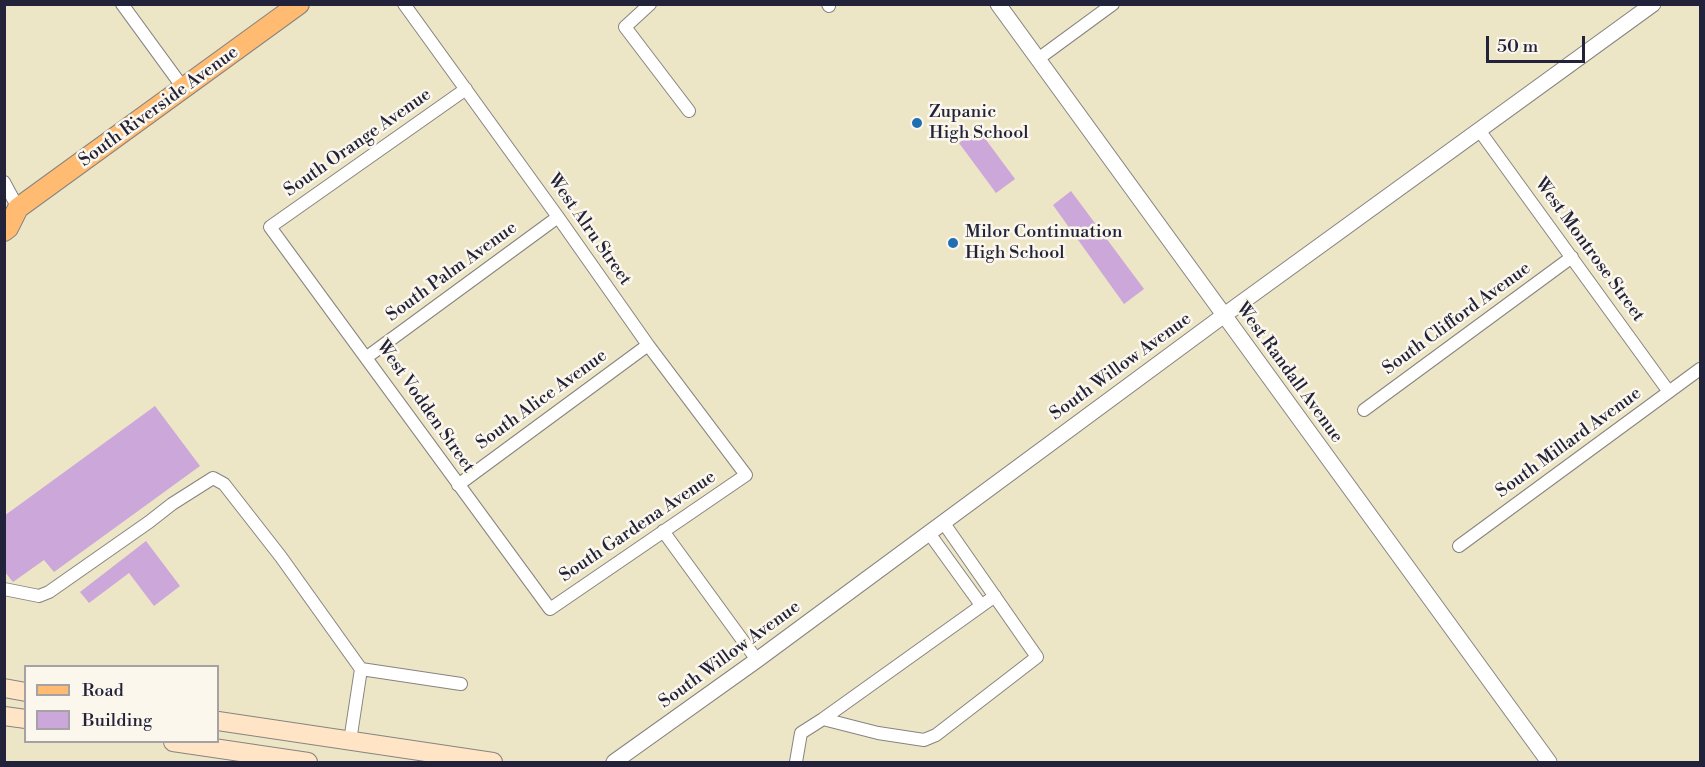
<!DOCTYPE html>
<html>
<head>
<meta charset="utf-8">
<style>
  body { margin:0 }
  #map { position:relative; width:1705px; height:767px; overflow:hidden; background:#ece5c6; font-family:"Libre Bodoni",serif }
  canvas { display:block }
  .frame { position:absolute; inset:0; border:6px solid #22223b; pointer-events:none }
  .legend { position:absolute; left:24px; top:665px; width:195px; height:78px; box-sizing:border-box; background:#fbf7ec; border:2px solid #a4a2a5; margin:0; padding:8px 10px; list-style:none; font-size:18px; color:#22223b }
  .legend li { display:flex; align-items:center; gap:12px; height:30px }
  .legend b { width:30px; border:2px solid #a4a2a5 }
  .scale { position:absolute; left:1486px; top:36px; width:99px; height:27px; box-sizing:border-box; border:3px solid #22223b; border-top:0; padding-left:8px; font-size:18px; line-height:21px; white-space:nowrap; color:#22223b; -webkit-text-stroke:4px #fbf7ec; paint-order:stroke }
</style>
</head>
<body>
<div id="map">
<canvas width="1705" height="767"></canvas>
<div class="frame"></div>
<ul class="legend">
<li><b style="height:8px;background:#ffbb71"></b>Road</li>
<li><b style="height:16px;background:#cba7da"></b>Building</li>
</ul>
<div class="scale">50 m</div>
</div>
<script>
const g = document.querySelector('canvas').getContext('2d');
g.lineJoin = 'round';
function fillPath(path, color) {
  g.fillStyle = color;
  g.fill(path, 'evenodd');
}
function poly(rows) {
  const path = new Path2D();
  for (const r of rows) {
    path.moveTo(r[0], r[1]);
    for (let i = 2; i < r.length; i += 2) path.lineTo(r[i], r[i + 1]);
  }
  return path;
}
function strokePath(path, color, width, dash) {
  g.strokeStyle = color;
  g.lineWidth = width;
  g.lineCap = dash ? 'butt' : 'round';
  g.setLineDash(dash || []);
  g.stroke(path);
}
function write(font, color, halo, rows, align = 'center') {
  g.font = font + ' "Libre Bodoni",serif';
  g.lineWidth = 5;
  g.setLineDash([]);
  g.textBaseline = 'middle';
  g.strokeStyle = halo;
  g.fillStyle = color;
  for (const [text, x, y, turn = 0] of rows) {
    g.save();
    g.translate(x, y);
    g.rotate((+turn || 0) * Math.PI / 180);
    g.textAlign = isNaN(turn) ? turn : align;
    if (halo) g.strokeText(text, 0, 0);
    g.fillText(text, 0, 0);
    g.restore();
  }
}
const building = poly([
  [978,129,1015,179,996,193,959,143],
  [1071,191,1144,289,1124,304,1053,205],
  [155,406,200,466,54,572,44,560,13,582,4,571,4,516],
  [146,541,180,586,154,606,129,573,89,603,80,592]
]);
const minor = poly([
  [122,4,184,89],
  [404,4,558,217,648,345,746,475,550,609,270,227,466,89],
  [650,4,625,27,689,111],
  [828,4,829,6],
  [1038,59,1113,4],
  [1479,130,1669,392],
  [4,182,18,208],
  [367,357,558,217],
  [1364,410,1572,257],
  [458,485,648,345],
  [663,531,757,660],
  [929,533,981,605],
  [1459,546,1700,369],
  [4,589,39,596,49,592,149,522,172,504,213,478,224,484,281,557,361,669,461,684],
  [823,719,878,733,924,740,936,735,1037,657,943,522],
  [350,741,361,669],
  [796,762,801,733,823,719,995,596]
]);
const tertiary = poly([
  [998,4,1549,762],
  [614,762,757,660,1223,316,1653,4]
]);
const secondary = poly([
  [4,688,26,692],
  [4,716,26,719],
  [218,721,493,762],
  [173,742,308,762]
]);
const primary = poly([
  [4,231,8,228,18,208,299,4]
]);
const markers = [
  [917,123,6,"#1f6fb2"],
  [953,243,6,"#1f6fb2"]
];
const streetNames = [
  ["South Riverside Avenue",159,107,-36],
  ["South Orange Avenue",358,143,-35],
  ["West Alru Street",589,230,55],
  ["West Montrose Street",1589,250,54],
  ["South Palm Avenue",452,272,-36],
  ["South Clifford Avenue",1457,319,-36],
  ["South Willow Avenue",1121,367,-36],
  ["West Randall Avenue",1289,373,54],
  ["South Alice Avenue",542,400,-36],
  ["West Vodden Street",425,407,55],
  ["South Millard Avenue",1569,443,-36],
  ["South Gardena Avenue",638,527,-34],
  ["South Willow Avenue",730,655,-36]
];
const poiNames = [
  ["Zupanic",929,113],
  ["High School",929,134],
  ["Milor Continuation",965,233],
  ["High School",965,254]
];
fillPath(building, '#cba7da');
strokePath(minor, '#878480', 14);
strokePath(tertiary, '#878480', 17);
strokePath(secondary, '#878480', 20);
strokePath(primary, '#878480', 22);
strokePath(minor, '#fff', 12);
strokePath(tertiary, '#fff', 15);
strokePath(secondary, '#ffe4c6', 18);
strokePath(primary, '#ffbb71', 20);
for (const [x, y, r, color] of markers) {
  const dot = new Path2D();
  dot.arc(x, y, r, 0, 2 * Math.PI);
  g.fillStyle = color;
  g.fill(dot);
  strokePath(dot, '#fbf7ec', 2);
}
write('18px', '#22223b', '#fbf7ec', streetNames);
write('18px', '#22223b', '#fbf7ec', poiNames, 'left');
</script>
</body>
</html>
